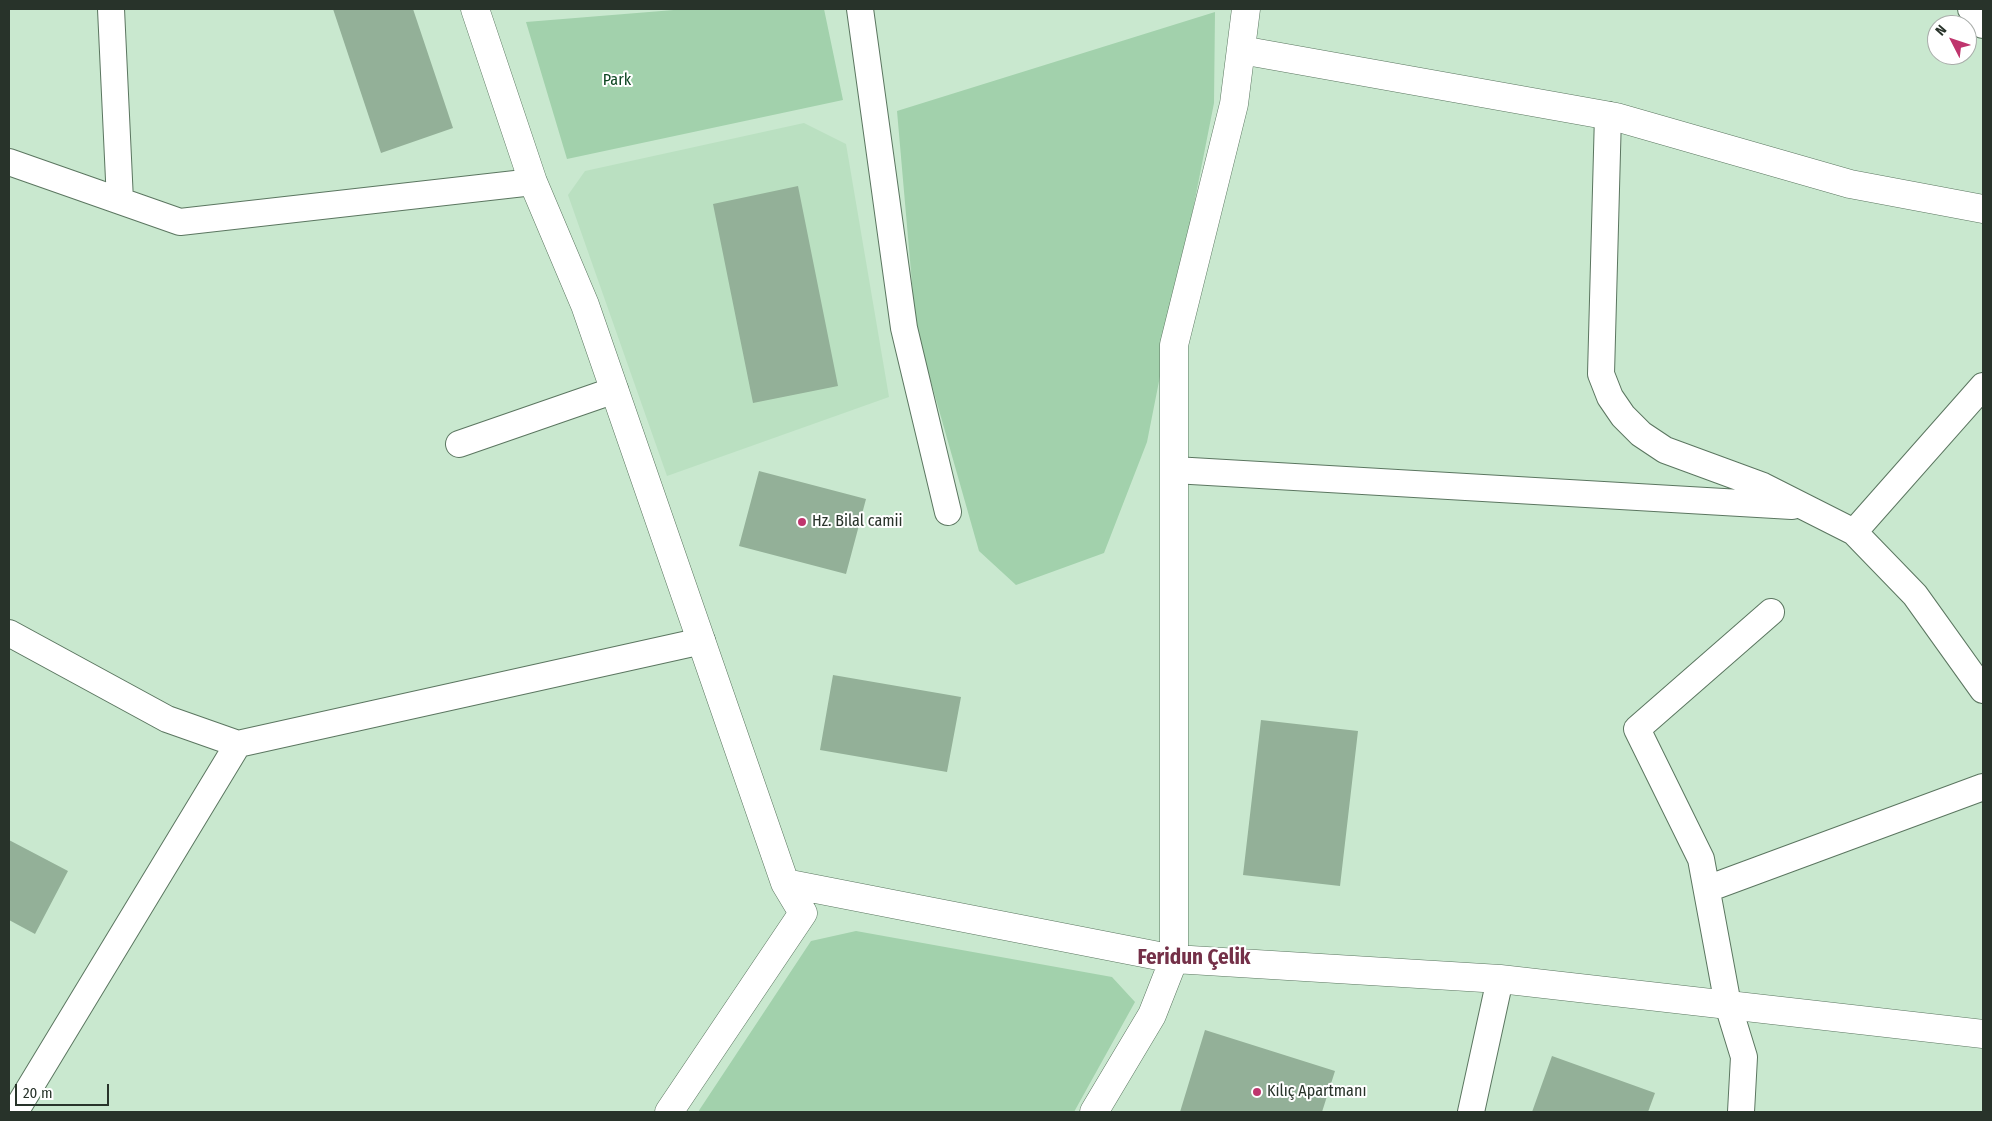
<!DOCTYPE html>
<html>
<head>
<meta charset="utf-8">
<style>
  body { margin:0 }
  #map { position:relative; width:1992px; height:1121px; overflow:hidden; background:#c9e8cf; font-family:"Fira Sans Condensed",sans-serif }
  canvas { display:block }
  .frame { position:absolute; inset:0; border:10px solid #28332a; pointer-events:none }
  .north { position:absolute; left:1927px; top:15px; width:50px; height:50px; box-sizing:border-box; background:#fff; border:1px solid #a9adaa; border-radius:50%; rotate:311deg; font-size:14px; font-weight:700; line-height:20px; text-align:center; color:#28332a }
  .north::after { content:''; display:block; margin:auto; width:18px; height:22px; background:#bf356d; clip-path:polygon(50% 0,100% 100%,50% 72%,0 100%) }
  .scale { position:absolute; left:15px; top:1084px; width:94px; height:22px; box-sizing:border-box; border:2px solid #28332a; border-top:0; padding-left:6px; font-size:15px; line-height:18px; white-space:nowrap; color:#28332a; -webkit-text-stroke:4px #fff; paint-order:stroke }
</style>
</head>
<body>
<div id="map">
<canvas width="1992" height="1121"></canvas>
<div class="frame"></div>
<div class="north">N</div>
<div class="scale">20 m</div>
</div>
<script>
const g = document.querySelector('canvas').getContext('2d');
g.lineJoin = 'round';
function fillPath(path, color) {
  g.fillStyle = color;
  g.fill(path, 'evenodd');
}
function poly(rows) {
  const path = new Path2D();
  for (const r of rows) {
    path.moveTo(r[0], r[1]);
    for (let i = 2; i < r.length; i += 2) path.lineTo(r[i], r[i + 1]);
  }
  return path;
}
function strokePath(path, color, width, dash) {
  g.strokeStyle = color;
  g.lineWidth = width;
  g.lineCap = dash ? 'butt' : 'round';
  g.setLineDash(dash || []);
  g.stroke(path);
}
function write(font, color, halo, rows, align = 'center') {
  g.font = font + ' "Fira Sans Condensed",sans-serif';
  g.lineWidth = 4;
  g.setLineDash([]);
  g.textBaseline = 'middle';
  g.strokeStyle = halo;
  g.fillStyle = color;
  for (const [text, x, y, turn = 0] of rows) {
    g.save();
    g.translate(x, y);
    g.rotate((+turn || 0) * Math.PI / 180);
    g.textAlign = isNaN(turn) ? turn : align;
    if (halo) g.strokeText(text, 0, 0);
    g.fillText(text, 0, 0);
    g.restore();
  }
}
const built = poly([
  [804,123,846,144,889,397,667,476,568,195,585,171]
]);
const green = poly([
  [686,9,824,9,843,100,567,159,526,22],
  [1215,12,1214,103,1147,442,1104,553,1016,585,979,551,916,329,897,111],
  [856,931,1112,977,1135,1002,1074,1112,698,1112,811,941]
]);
const building = poly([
  [333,9,413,9,453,128,381,153],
  [798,186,838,386,753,403,713,204],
  [759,471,866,499,846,574,739,546],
  [833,675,961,697,947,772,820,750],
  [1261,720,1358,731,1340,886,1243,875],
  [9,840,68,871,35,934,9,920],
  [1205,1030,1335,1071,1322,1112,1180,1112],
  [1552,1056,1655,1093,1648,1112,1532,1112]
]);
const minor = poly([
  [111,9,120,201],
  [860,9,904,328,948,512],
  [1971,9,1983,25],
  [1608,115,1601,374,1610,397,1623,416,1641,434,1665,450,1763,486,1854,532,1915,595,1983,690],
  [9,162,180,222,533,182],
  [459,444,615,390],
  [1174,470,1792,506],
  [1854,532,1983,386],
  [9,633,167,719,238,744,702,641],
  [1707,889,1983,787],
  [15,1112,238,744],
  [1471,1112,1500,979],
  [1741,1112,1744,1057,1728,1005,1701,859,1637,729,1771,612]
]);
const tertiary = poly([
  [475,9,533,182,585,305,785,883,803,913,669,1112],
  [1241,50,1616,117,1850,184,1983,209],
  [785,883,1174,959,1500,979,1983,1034],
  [1094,1112,1152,1015,1174,959,1174,345,1234,104,1246,9]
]);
const markers = [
  [802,522,5,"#bf356d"],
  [1257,1092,5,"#bf356d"]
];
const parkNames = [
  ["Park",617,81]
];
const poiNames = [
  ["Hz. Bilal camii",812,522],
  ["Kılıç Apartmanı",1267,1092]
];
const districtNames = [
  ["Feridun Çelik",1194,958]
];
fillPath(built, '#bae0c1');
fillPath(green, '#a2d1ac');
fillPath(building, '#93b098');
strokePath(minor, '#5b7660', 28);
strokePath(tertiary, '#5b7660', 29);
strokePath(minor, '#fff', 26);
strokePath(tertiary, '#fff', 28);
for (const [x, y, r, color] of markers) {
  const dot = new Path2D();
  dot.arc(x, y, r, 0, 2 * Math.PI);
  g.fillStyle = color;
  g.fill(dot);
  strokePath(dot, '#fff', 2);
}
write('16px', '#0e4622', '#fff', parkNames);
write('16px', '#28332a', '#fff', poiNames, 'left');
write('bold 21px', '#743048', '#fff', districtNames);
</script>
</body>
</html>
